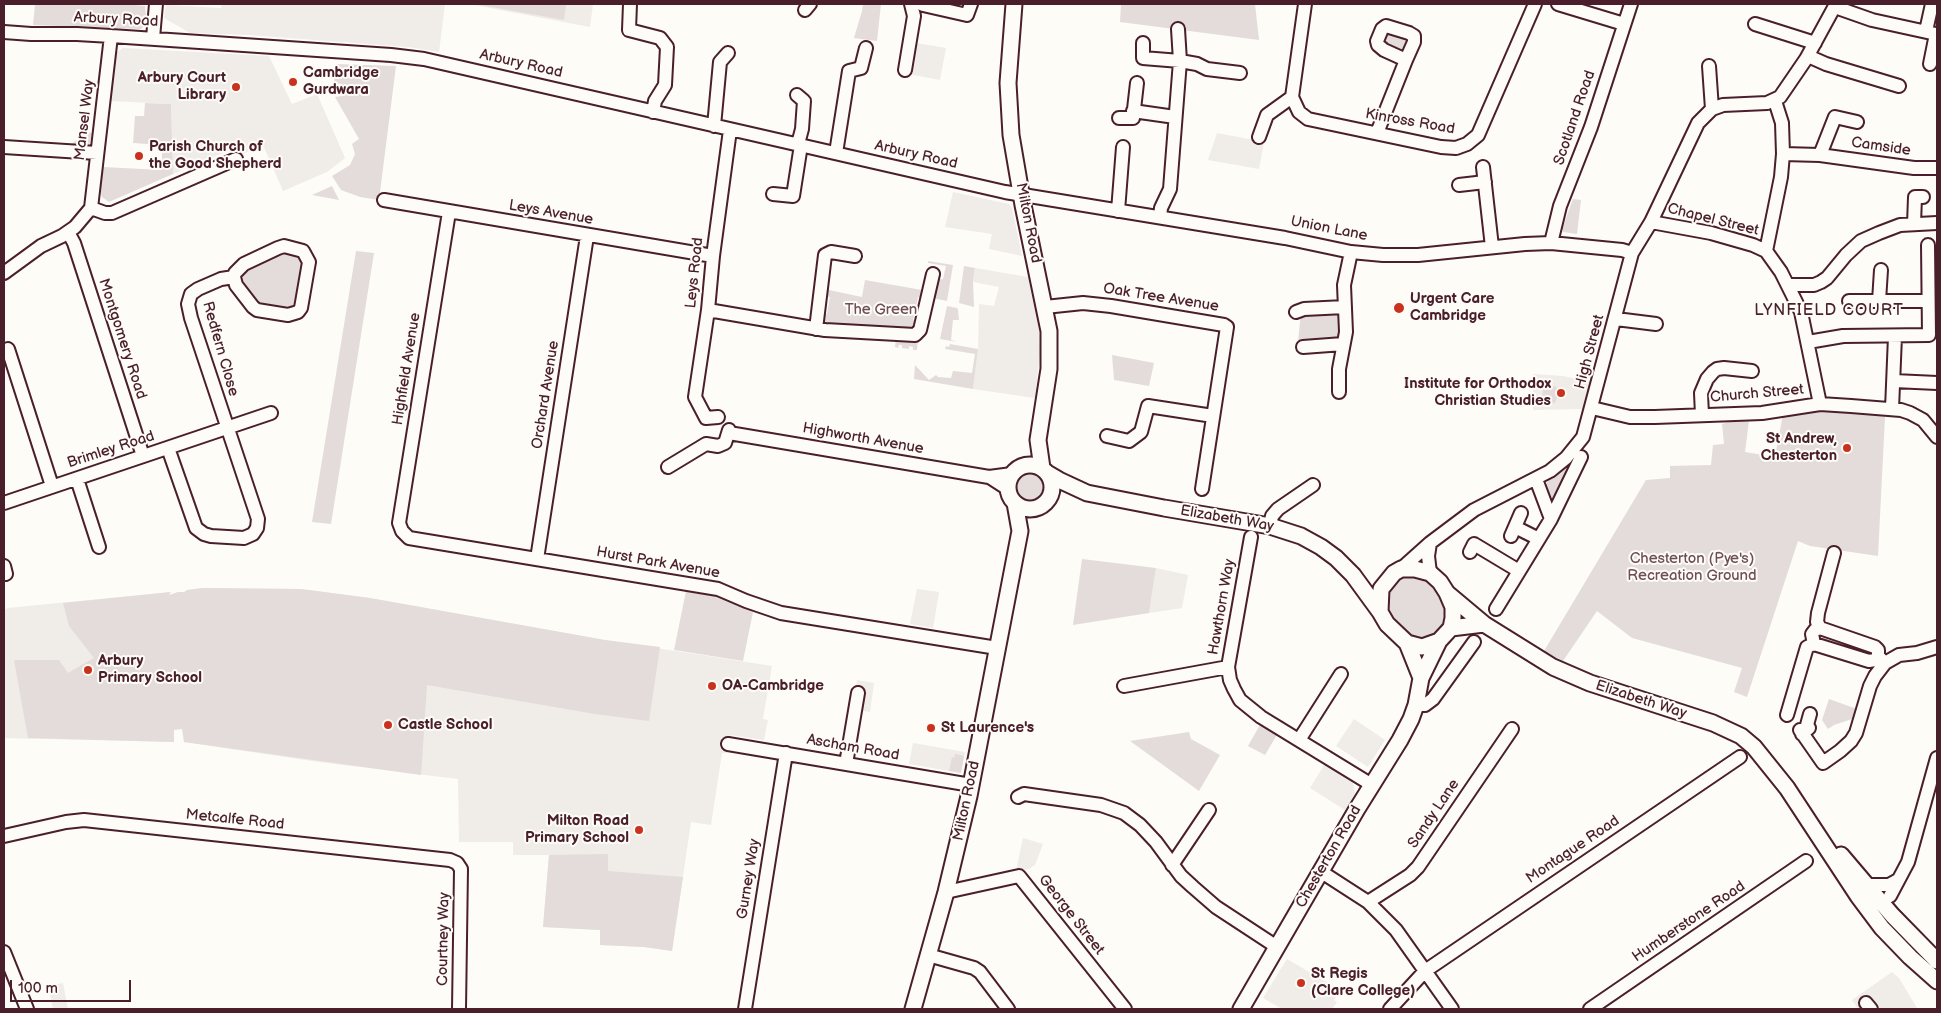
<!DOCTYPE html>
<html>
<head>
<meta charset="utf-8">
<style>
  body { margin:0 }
  #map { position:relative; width:1941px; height:1013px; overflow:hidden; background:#fdfcf7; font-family:"Balsamiq Sans",sans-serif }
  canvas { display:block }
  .frame { position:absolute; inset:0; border:5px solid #4a1f2b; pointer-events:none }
  .scale { position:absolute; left:10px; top:980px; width:121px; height:22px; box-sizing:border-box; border:2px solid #4a1f2b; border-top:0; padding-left:6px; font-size:15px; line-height:18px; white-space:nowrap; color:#4a1f2b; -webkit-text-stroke:4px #fdfcf7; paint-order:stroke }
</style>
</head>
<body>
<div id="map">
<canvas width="1941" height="1013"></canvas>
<div class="frame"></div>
<div class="scale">100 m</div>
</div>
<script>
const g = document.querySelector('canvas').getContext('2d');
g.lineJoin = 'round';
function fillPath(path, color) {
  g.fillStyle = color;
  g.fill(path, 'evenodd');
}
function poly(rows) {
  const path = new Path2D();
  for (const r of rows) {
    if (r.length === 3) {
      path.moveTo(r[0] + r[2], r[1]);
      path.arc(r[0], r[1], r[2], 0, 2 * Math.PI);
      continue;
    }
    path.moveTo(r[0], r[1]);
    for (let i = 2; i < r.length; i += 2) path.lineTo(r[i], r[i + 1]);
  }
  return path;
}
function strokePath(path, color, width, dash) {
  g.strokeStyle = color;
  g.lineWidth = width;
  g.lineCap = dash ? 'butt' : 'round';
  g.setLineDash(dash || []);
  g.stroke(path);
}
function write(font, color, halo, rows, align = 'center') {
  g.font = font + ' "Balsamiq Sans",sans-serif';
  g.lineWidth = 4;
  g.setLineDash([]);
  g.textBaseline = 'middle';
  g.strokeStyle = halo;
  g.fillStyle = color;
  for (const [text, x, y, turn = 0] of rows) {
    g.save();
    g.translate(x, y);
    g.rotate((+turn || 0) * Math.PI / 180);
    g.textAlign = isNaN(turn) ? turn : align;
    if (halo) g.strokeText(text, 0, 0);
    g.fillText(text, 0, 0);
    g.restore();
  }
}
const built = poly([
  [222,4,445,4,439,52,408,47,249,35,190,33,164,18,166,5,221,8],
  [469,4,593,4,590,27],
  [904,41,946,48,940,80,898,72],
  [123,48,269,56,292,104,317,94,345,158,327,172,283,191,263,145,243,154,235,148,173,174,171,104,110,101,116,53],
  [1217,133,1264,142,1259,169,1208,160],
  [953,192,1009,204,1012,208,1022,256,989,249,992,234,945,227],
  [975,268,1028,277,1039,331,1040,353,1035,398,973,389,978,349,979,304,994,306,999,287,973,282],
  [1533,374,1563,376,1591,382,1585,409,1533,410],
  [1156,568,1188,575,1182,608,1149,613],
  [203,588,301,589,370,598,605,640,772,666,763,719,768,720,764,740,730,735,727,753,722,753,711,825,691,822,672,951,644,947,600,945,600,930,543,927,549,855,513,855,513,842,459,842,458,779,319,762,184,742,187,590],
  [917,589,939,592,933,628,910,624],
  [171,592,168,595,174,742,4,738,4,610,8,608],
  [857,680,874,683,870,712,852,709],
  [1354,719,1385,740,1368,767,1336,746],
  [913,743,965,752,961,773,909,764],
  [1326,762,1352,779,1355,793,1345,810,1310,788],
  [1023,838,1043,844,1035,865,1029,869,1016,871],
  [1287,959,1340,990,1334,1000,1337,1002,1332,1009,1282,1009,1263,998],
  [1892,972,1899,978,1917,1008,1866,1009,1863,1006,1858,1009,1852,1000],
  [63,983,68,1009,53,1009,48,986]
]);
const green = poly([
  [35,4,124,4,145,6,147,23,141,29,33,25],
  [480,4,566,4,564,20,480,5],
  [863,4,881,4,877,41,854,38,862,11],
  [1121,4,1255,4,1259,40,1120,22],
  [1387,29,1410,39,1406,50,1401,51,1386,44,1383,40],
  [336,64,396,66,379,200,360,197,341,190,332,176,350,165,355,154,352,144,359,139,335,97,342,96,342,84,334,83],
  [145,103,171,104,173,174,109,202,102,197,99,188,103,167,162,170,162,145,133,143,135,116,144,116],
  [86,132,92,133,90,143,85,146,86,149,68,147],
  [332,186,339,200,312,195],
  [1573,199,1581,200,1577,234,1563,232,1562,229],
  [281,250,296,251,305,263,295,310,258,307,238,276,240,272],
  [356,251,374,253,331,524,312,522],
  [928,261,953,265,947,301,932,298,937,280,943,279,946,266,928,263],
  [964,266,975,268,973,281,974,307,959,303],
  [924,278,926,278,924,298,918,297,913,320,918,321,914,330,823,325,822,314,827,314,830,297,824,296,825,287,829,287,829,290,862,297,865,280,922,290],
  [947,306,957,308,958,310,959,320,953,320,951,340,957,342,940,339],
  [1340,310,1340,340,1298,342,1301,312],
  [896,338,918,338,917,350,913,350,913,347,909,346,909,349,902,348,902,345,899,345,898,348,895,347],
  [950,344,978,349,973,389,914,379,915,365,929,380,936,375,938,377,951,378,953,371,972,373,975,354,945,349,946,346,949,347],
  [1112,355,1154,363,1149,386,1114,380],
  [1547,385,1557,387,1558,395,1555,403,1545,404,1542,401,1543,389],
  [1821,408,1880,413,1885,417,1878,556,1810,546,1798,541,1747,697,1734,692,1742,668,1632,638,1597,611,1563,661,1544,651,1646,480,1670,478,1670,466,1711,465,1713,445,1724,444,1722,424,1728,422,1749,421,1745,452,1775,457,1783,414],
  [1575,463,1554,504,1551,501,1546,485,1550,477,1570,464],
  [1030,487,17],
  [1082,559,1156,568,1149,613,1073,625],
  [1406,576,1416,577,1425,580,1433,588,1446,608,1447,618,1444,627,1427,641,1414,639,1404,632,1387,607,1386,597,1391,586,1397,580],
  [203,588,301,589,370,598,605,640,660,647,649,721,595,714,427,685,421,775,184,742,182,729,174,730,174,742,28,738,14,660,59,660,68,673,94,658,69,626,63,603,171,592,169,595,178,592,184,592,187,590],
  [686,591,719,597,753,612,743,661,674,650],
  [1818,632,1872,649,1872,657,1818,642],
  [1829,699,1857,709,1852,719,1834,725,1828,729,1822,720],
  [1261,723,1278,733,1265,755,1248,746],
  [1189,732,1191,739,1220,755,1199,791,1130,741],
  [955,754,964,756,961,773,949,771,952,757,954,758],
  [608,854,608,871,683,877,672,951,644,947,600,945,600,930,543,927,549,855]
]);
const minor = poly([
  [630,4,629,30,660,38,667,47,665,85,655,101,653,112],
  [1305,4,1292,97,1299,112,1308,119,1441,147,1456,148,1467,144,1478,135,1535,4],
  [1558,4,1624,24],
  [923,5,967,15,971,4],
  [1835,7,1872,20,1936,34,1930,64],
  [805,10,810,4],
  [1755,24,1815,43],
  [1926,31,1932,4],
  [4,32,31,34,77,34,111,36,391,55,424,59,1005,192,1285,238,1351,252,1383,255,1418,255,1525,244,1551,243,1622,250,1632,253],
  [153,38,156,4],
  [1143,43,1143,58,1180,61,1197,64,1207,69,1240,73],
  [1808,56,1826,64,1899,86],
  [1709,66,1712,109],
  [905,70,914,16,911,4],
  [797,95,804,101,802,129,798,144],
  [1775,101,1782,123,1783,154,1781,177,1766,251,1781,272,1801,312,1820,404],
  [1133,111,1175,117],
  [1119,118,1133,118,1137,83],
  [714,126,720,62,728,53],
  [1377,133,1406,60,1384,50,1378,45,1377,41,1382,29,1386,26,1409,33,1414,36,1414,42,1406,60],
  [1259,137,1267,115,1292,97],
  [4,147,97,153],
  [836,153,849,71,861,68,866,48],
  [1783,154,1820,155,1914,168,1937,168],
  [1820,155,1835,117,1857,122],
  [1483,167,1492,247],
  [1459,185,1485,182],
  [773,194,793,196,801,145],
  [384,200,713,256],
  [91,208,111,36],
  [91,208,105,213,112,213,236,159],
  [1118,211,1123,147],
  [449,212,399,523,402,531,409,538,718,589,746,601,781,613,997,648],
  [1160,217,1161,208,1170,189,1180,61,1178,29],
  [1651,222,1711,233,1753,245,1766,251],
  [1914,224,1915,197,1923,197],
  [68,232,74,243,143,456],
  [1551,243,1560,206,1591,127,1631,4],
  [4,273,41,246,62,236,75,227,91,208],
  [1788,285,1814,285,1821,282,1827,278,1846,255,1861,241,1879,233,1900,225,1937,223],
  [1849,301,1928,301],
  [1879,301,1881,270],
  [1045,307,1083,303,1111,306,1224,325,1227,327,1202,489],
  [708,310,825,330,915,335,920,330,933,274],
  [1296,312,1304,309,1345,307],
  [1616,319,1656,324],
  [816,329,825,255,831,252,855,256],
  [1808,342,1843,336,1929,335,1928,245],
  [1303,347,1343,344],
  [8,349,52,486],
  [1894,381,1937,383],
  [1339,392,1339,369,1346,332,1344,285,1351,252],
  [1592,408,1630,417,1655,417,1762,413,1820,404,1851,406,1901,410,1910,413,1923,420,1937,437],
  [1892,409,1895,336],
  [1702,415,1701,393,1707,379,1713,372,1717,369,1724,368,1752,371],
  [718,417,706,418,695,397,708,310,713,256,730,130],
  [729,433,989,477,1012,474],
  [1107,436,1129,441,1141,432,1148,406,1213,416],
  [168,448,196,528,204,534,211,536,244,538,253,534,257,528,258,519,191,318,188,304,191,294,198,289,221,279,234,277,235,273,244,264,278,248,284,246,303,251,309,262,301,308,298,312,288,315,257,310,253,307,236,285,234,277],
  [668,467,706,444,718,446,725,443,729,430],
  [991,478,1008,489],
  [77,479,99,547],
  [1536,479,1551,519],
  [4,503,271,413],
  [1270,526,1272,516,1278,509,1313,485],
  [1515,527,1539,539],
  [1511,536,1521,513],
  [1251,537,1228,667,1230,680,1234,689,1240,700,1261,717,1372,785],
  [1470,552,1474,544,1519,571],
  [537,559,587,236],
  [4,566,6,574],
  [1401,569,1430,543,1474,510,1550,471,1566,458,1583,437,1632,253,1651,222,1698,123,1712,109,1723,105,1767,103,1780,97,1806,59,1836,4],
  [1430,573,1428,556,1430,543],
  [1496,609,1551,519,1581,457],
  [1820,628,1875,647,1878,650,1878,656,1885,663,1899,655,1917,653,1937,647],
  [1814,644,1869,661,1875,660,1878,656],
  [1124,686,1228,667],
  [1416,705,1425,705,1433,699,1474,642],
  [1787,715,1807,647,1814,644,1812,634,1815,630,1820,628,1817,622,1818,613,1834,553],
  [1800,730,1823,763,1840,751,1851,741,1856,733,1870,686,1875,676,1885,663],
  [1802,734,1809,728,1807,725,1810,714],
  [1299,740,1341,674],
  [728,744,971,785],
  [846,764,858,693],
  [1018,797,1024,794,1101,805,1124,813,1140,825,1156,842,1181,876,1193,887,1216,907,1277,947],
  [4,836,66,822,84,820,450,860,457,863,461,869,459,1009],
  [1172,865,1209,810],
  [1320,871,1368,902,1396,930,1452,1009],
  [1865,885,1889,885,1898,880],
  [946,892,1019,876,1125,1009],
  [1890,896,1908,862,1937,758],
  [1368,902,1410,875,1418,867,1512,729],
  [4,952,27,1009],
  [928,955,974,968,980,972,1008,1009],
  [1866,1003,1871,1009],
  [745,1009,786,753],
  [1390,1009,1425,971,1740,757],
  [1590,1009,1806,861]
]);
const major = poly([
  [1014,4,1008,83,1011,135,1023,205,1049,331,1049,369,1038,440,1042,468],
  [1030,487,22],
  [1047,473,1059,480,1087,493,1164,508,1270,526,1301,536,1321,547,1336,558,1353,575,1380,612],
  [1401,569,1415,569,1430,573,1440,582,1447,593,1453,607,1453,618,1451,628,1439,641,1422,647,1407,643,1387,624,1380,612,1381,589,1394,573,1401,569],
  [1447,593,1484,624,1553,667,1590,683,1713,723,1741,736,1754,747,1787,788,1858,896,1882,928,1910,957,1937,981],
  [1451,628,1484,624],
  [1407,643,1421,678],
  [1841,855,1892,915,1937,961],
  [913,1009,946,892,969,796,1020,531,1015,503],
  [1241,1009,1357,809,1400,740,1411,719,1416,705,1421,678,1439,641]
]);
const markers = [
  [293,82,5,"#c8321e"],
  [236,87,5,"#c8321e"],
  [139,156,5,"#c8321e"],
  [1399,308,6,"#c8321e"],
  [1561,393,5,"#c8321e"],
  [1847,448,5,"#c8321e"],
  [88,670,5,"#c8321e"],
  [712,686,5,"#c8321e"],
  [388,725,5,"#c8321e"],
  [931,728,5,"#c8321e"],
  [639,830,5,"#c8321e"],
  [1301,983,5,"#c8321e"]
];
const streetNames = [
  ["Arbury Road",116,20,3],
  ["Arbury Road",521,64,13],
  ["Scotland Road",1575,118,-71],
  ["Mansel Way",85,120,-83],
  ["Kinross Road",1410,122,10],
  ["Camside",1881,147,8],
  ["Arbury Road",916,155,13],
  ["Leys Avenue",551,213,10],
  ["Chapel Street",1713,220,14],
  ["Milton Road",1028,223,79],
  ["Union Lane",1329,229,11],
  ["Leys Road",695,273,-84],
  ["Oak Tree Avenue",1161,298,9],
  ["Montgomery Road",122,339,72],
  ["Redfern Close",220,349,74],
  ["High Street",1590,352,-75],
  ["Highfield Avenue",407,369,-81],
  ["Church Street",1757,394,-5],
  ["Orchard Avenue",546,395,-81],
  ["Highworth Avenue",863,439,10],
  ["Brimley Road",111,450,-18],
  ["Elizabeth Way",1227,519,10],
  ["Hurst Park Avenue",658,563,10],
  ["Hawthorn Way",1222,607,-80],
  ["Elizabeth Way",1641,700,18],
  ["Ascham Road",853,748,10],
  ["Milton Road",967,801,-78],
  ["Sandy Lane",1434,814,-56],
  ["Metcalfe Road",235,820,6],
  ["Montague Road",1573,850,-34],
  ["Chesterton Road",1329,857,-60],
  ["Gurney Way",749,879,-81],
  ["George Street",1071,915,52],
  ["Humberstone Road",1689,922,-34],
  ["Courtney Way",444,939,-89]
];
const poiNames = [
  ["Cambridge",303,73],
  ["Gurdwara",303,90],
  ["Arbury Court",226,78,"right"],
  ["Library",226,95,"right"],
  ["Parish Church of",149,147],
  ["the Good Shepherd",149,164],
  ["Urgent Care",1410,299],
  ["Cambridge",1410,316],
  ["Institute for Orthodox",1551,384,"right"],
  ["Christian Studies",1551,401,"right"],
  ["St Andrew,",1837,439,"right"],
  ["Chesterton",1837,456,"right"],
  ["Arbury",98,661],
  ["Primary School",98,678],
  ["OA-Cambridge",722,686],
  ["Castle School",398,725],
  ["St Laurence's",941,728],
  ["Milton Road",629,821,"right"],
  ["Primary School",629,838,"right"],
  ["St Regis",1311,974],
  ["(Clare College)",1311,991]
];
const parkNames = [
  ["The Green",881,310],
  ["Chesterton (Pye's)",1692,559],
  ["Recreation Ground",1692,576]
];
const neighbourhoodNames = [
  ["LYNFIELD COURT",1829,311]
];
fillPath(built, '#f0ece8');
fillPath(green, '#e3dcda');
strokePath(minor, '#4a1f2b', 16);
strokePath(major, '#4a1f2b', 19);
strokePath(minor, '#fdfcf7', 12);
strokePath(major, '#fdfcf7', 15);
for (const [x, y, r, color] of markers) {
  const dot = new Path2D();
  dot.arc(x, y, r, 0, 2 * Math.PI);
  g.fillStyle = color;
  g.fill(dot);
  strokePath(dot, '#fdfcf7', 2);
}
write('15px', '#4a1f2b', '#fdfcf7', streetNames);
write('bold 15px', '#4a1f2b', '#fdfcf7', poiNames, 'left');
write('15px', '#704e57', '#fdfcf7', parkNames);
g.letterSpacing = '1px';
write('16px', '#4a1f2b', '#fdfcf7', neighbourhoodNames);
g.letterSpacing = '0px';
</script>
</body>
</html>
